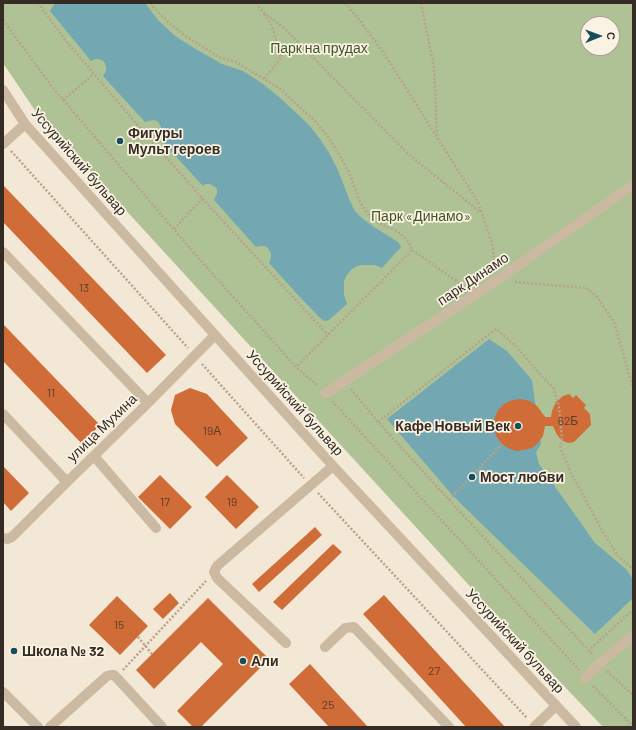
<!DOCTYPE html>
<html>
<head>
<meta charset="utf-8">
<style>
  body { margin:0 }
  #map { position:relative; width:636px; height:730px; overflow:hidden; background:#f3e8d6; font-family:Barlow,sans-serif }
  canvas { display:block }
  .frame { position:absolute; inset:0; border:4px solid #352b25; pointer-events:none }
  .north { position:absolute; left:580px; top:16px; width:40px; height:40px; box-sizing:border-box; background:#faf2e2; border:1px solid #aba296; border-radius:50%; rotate:89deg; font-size:11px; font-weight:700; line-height:16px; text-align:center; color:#352b25 }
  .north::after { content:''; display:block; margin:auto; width:14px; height:18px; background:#174e59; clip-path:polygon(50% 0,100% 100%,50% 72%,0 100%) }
</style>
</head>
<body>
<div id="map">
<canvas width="636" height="730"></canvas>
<div class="frame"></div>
<div class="north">С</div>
</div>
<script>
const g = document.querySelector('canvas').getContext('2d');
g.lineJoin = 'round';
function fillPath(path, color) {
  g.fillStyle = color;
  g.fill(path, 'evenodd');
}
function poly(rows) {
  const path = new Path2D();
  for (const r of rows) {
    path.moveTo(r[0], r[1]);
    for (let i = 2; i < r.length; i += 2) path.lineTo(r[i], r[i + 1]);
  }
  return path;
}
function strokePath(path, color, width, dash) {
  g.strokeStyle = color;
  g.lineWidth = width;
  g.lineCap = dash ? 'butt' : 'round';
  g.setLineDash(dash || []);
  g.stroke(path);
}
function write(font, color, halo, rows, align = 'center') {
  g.font = font + ' Barlow,sans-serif';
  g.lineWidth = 3.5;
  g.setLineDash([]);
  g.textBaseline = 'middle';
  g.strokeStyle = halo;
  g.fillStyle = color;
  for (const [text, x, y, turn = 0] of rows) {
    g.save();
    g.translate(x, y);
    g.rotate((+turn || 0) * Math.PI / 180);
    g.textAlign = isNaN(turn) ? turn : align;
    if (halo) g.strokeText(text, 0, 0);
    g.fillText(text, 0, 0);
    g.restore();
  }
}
const green = poly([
  [3,3,633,3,633,727,603,727,489,607,36,112,3,63],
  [588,24,612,24,612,48,588,48]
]);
const water = poly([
  [54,3,145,3,158,20,175,36,194,48,222,64,243,71,263,84,279,97,308,124,320,139,329,153,337,168,350,201,355,211,362,218,374,227,398,242,401,247,382,268,375,265,361,265,355,267,351,270,346,276,344,281,344,295,347,304,329,320,324,321,319,317,298,295,269,263,271,257,271,253,267,247,264,246,260,246,256,247,214,200,217,193,217,189,215,187,212,185,209,184,205,184,203,186,158,137,161,131,161,127,159,123,157,121,153,120,145,122,103,76,106,71,106,67,105,63,102,60,98,59,95,59,91,61,50,11,54,5],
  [489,339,507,351,532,380,541,444,536,452,539,464,595,543,627,570,633,580,633,598,595,634,453,496,387,419]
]);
const building = poly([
  [3,185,166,355,147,373,3,222],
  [3,324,100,425,82,444,3,361],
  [190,388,207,394,248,438,217,467,175,424,171,410,175,395],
  [569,394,573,398,576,395,586,405,584,408,590,414,591,425,574,442,568,443,561,440,556,433,553,426,545,426,543,436,538,443,532,448,524,450,516,451,508,448,502,444,496,436,494,428,494,419,498,410,504,404,512,400,521,399,530,401,537,406,545,417,551,417,552,411,556,402,563,396],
  [3,466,29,493,11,511,3,502],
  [160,475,192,507,170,529,138,497],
  [227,475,259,507,236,529,205,497],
  [315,527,322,535,259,592,252,584],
  [333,544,342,552,282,610,273,602],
  [170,593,179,603,163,619,153,609],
  [384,595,505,727,466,727,363,614],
  [117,596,148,626,120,655,89,625],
  [208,598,269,659,201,727,193,727,177,711,223,664,201,642,154,689,136,670],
  [310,664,368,727,329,727,289,684]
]);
const path = poly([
  [38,3,66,41,134,121,210,207,328,335],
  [151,3,153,7,167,21,184,35,219,57,236,62,279,88,316,122,330,139,349,172,359,200,367,213,376,222,397,231,409,242,412,250,296,367],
  [256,3,262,11,285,29,407,153,480,212],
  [345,3,358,18,385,55,478,202,492,243,495,267],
  [421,3,434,67,437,135],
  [264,14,272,26,281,58,264,79],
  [3,20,53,88,195,254,296,367,318,386],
  [63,100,94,74],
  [11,151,188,348],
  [174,229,203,198],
  [412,250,465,287],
  [515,282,586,288,597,297,614,322,633,388],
  [202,364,304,478],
  [351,389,378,422,449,500,502,444],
  [332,401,579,670],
  [378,422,496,329,516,346,537,371,554,389,559,407,562,438,560,447,571,473,603,532,618,556,633,569],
  [318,493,527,718],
  [449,500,593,655],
  [588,651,633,610],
  [123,670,206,581],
  [607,671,633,695],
  [593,686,633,726]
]);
const minor = poly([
  [3,90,25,124,333,466,576,727],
  [3,144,25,124],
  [3,252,148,403],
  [326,393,497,280,633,185],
  [3,414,67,482],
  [94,456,156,528],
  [3,538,7,539,12,537,67,482,148,403,215,335],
  [286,643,217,578,214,572,217,566,333,466],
  [325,647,345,628,354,627,449,727],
  [585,678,600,663,633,636],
  [3,692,38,727],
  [50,727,107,676,111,675,114,675,116,677,162,727],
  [534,727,556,706]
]);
const pathBridge = poly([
  [138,637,152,654]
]);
const markers = [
  [120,141,4,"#174e59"],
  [518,426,4,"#174e59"],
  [472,477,4,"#174e59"],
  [14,651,4,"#174e59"],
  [243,661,4,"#174e59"]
];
const numberNames = [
  ["13",84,288],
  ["11",51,393],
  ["62Б",568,421],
  ["19А",212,431],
  ["17",165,502],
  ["19",232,502],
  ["15",119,625],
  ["27",434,671],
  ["25",328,705]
];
const parkNames = [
  ["Парк на прудах",319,48],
  ["Парк «Динамо»",421,216]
];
const poiNames = [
  ["Фигуры",128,133],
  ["Мульт героев",128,149],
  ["Кафе Новый Век",510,426,"right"],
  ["Мост любви",480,477],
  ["Школа № 32",22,651],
  ["Али",251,661]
];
const streetNames = [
  ["Уссурийский бульвар",79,162,49],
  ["парк Динамо",473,279,-34],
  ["Уссурийский бульвар",295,403,48],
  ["улица Мухина",102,428,-44],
  ["Уссурийский бульвар",515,641,47]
];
fillPath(green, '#aec295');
fillPath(water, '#73a8b2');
fillPath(building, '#d06c37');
strokePath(path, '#b7a38b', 2.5, [2, 2]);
strokePath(minor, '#cbb9a1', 10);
strokePath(pathBridge, '#b7a38b', 2.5, [2, 2]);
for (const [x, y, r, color] of markers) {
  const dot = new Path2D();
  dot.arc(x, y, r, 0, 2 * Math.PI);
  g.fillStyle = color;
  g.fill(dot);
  strokePath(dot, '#faf2e2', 1.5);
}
write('12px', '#5c3b2a', null, numberNames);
write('14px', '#3f5526', '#faf2e2', parkNames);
write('bold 14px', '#352b25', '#faf2e2', poiNames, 'left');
write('14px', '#352b25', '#faf2e2', streetNames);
</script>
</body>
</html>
